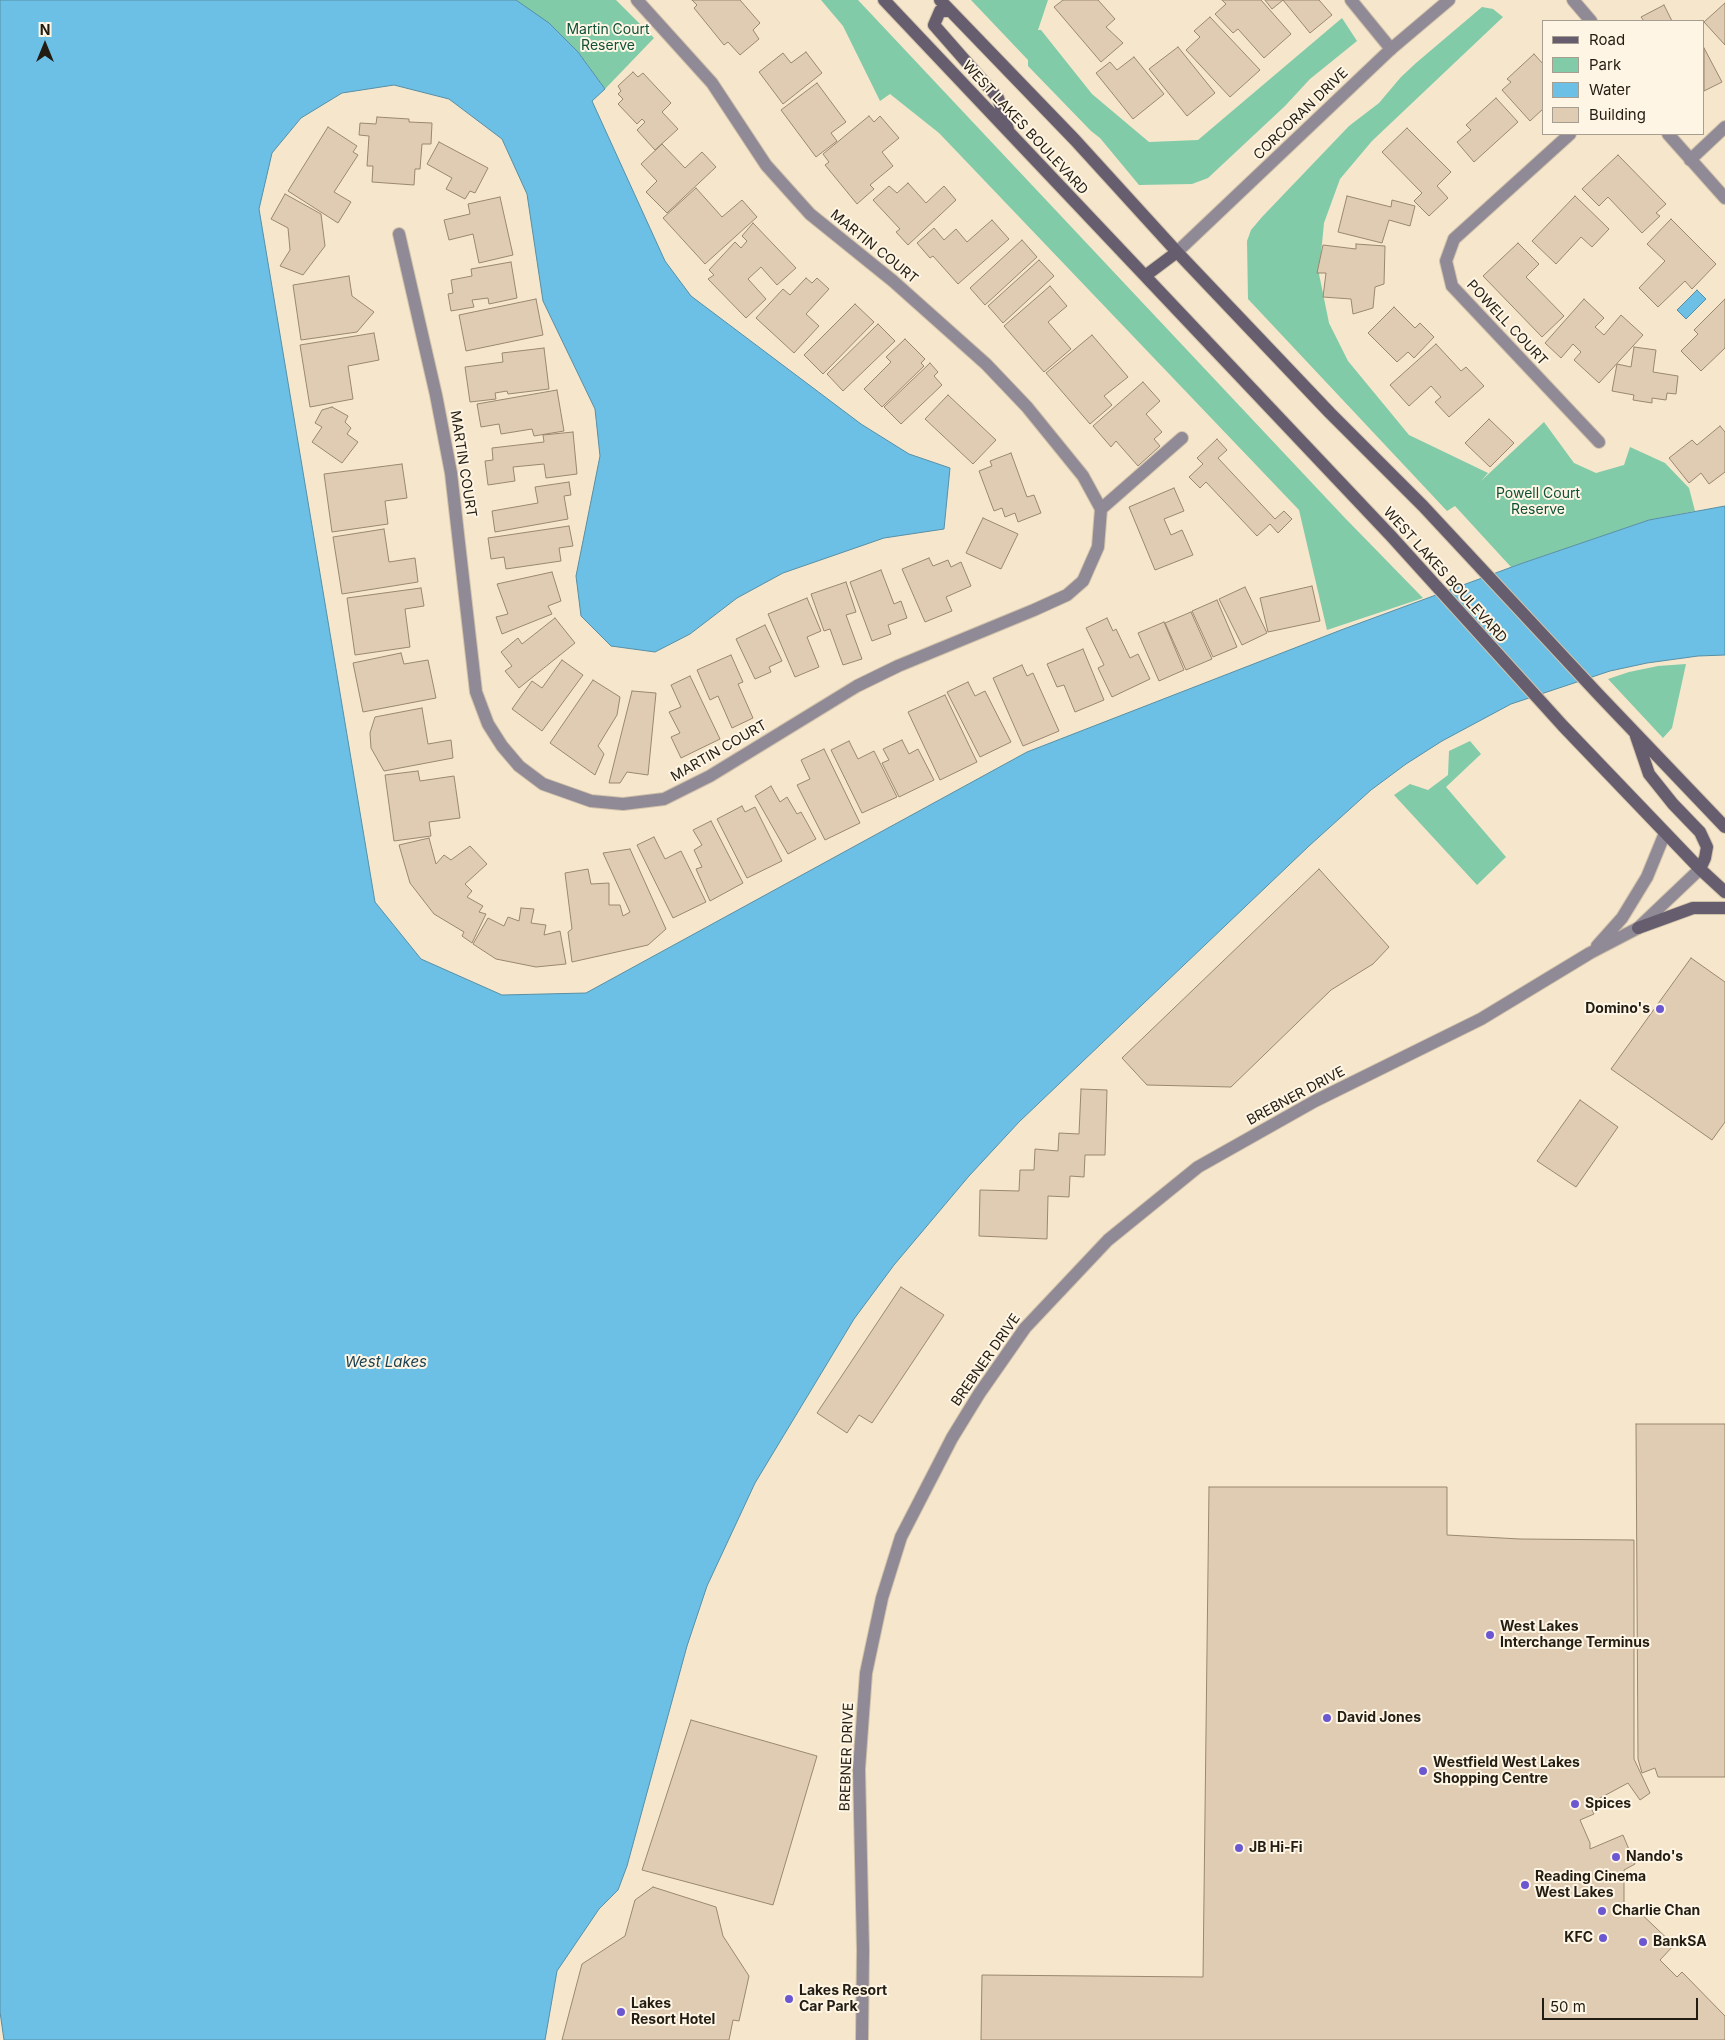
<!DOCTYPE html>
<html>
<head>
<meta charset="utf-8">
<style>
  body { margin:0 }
  #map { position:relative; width:1725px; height:2040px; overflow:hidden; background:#f6e6cb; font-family:Inter,sans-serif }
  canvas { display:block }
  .legend { position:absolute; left:1542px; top:20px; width:162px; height:115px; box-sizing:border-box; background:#fef5e4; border:1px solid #a69e90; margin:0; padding:6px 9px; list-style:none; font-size:15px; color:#221c12 }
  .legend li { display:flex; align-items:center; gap:10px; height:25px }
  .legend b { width:25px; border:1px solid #a69e90 }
  .north { position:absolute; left:20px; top:20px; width:50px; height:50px; -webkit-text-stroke:4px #fef5e4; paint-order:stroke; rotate:0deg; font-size:14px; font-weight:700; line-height:20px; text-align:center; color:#221c12 }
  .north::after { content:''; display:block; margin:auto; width:18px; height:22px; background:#221c12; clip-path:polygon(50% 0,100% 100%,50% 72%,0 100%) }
  .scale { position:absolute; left:1542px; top:1998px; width:156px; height:22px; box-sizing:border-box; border:2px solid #221c12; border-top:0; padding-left:6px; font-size:15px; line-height:18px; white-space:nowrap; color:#221c12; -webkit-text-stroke:4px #fef5e4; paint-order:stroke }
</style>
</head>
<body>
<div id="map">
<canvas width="1725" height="2040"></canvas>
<ul class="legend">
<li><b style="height:6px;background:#665e6e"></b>Road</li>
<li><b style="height:14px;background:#81cba9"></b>Park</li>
<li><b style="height:14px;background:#6dc0e5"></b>Water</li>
<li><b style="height:14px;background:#e0ccb3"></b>Building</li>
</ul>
<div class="north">N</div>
<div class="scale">50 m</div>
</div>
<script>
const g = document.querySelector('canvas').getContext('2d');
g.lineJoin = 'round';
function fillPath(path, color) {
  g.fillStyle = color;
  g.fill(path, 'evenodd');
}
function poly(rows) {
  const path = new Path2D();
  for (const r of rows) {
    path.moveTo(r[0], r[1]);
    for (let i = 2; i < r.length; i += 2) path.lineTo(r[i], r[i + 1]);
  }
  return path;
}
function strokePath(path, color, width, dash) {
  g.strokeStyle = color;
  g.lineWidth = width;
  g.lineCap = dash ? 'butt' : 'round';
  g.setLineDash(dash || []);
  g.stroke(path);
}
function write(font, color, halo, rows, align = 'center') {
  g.font = font + ' Inter,sans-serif';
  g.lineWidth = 4;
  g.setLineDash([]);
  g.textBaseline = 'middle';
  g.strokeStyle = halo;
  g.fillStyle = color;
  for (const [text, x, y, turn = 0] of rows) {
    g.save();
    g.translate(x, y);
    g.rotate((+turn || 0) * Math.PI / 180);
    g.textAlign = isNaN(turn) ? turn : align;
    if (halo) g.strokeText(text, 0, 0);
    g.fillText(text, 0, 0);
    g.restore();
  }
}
const green = poly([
  [516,0,616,0,654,38,605,89,578,52,549,24],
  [821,0,858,0,1344,517,1423,598,1327,630,1299,510,939,133,890,94,880,101,843,26],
  [971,0,1048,0,1038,30,1041,30,1092,94,1149,142,1198,140,1342,18,1357,41,1310,79,1285,106,1208,178,1192,184,1139,185,1100,138,1091,131,1028,66,1028,60],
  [1482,7,1493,9,1503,17,1372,141,1340,179,1324,223,1319,274,1329,323,1348,361,1409,435,1488,473,1481,481,1544,422,1574,463,1596,473,1624,465,1630,447,1665,463,1689,488,1695,511,1649,520,1511,567,1455,506,1447,511,1248,299,1247,241,1251,230,1262,217,1349,126,1379,103,1401,77,1416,63],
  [1686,664,1672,728,1663,738,1608,679,1629,672,1658,666],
  [1470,741,1481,754,1446,787,1506,857,1477,885,1394,795,1410,784,1428,790,1448,775,1449,751]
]);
const water = poly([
  [0,0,516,0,549,23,578,52,605,89,592,101,665,261,691,296,861,424,909,454,950,468,944,529,884,538,783,573,737,598,690,634,655,652,611,646,581,616,576,576,600,456,595,409,543,301,527,194,502,139,449,99,394,85,342,93,301,118,272,153,259,209,375,902,421,959,502,995,586,993,1027,752,1341,630,1520,564,1649,520,1725,506,1725,655,1698,656,1647,663,1610,671,1511,704,1442,741,1406,764,1371,790,1309,846,1019,1122,969,1176,894,1265,854,1319,755,1483,707,1586,687,1646,627,1866,618,1890,599,1909,557,1971,545,2040,4,2040,0,2012,0,0],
  [1697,290,1706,299,1686,319,1677,310,1697,290]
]);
const building = poly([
  [692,0,740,0,760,23,753,30,759,39,740,55,728,42,724,45,694,8,697,5,692,0],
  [1063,0,1098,0,1115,19,1106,27,1123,43,1101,62,1054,7,1063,0],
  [1222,0,1261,0,1291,34,1264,58,1238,29,1233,33,1215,14,1226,4,1222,0],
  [1265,0,1283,0,1272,9,1265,0],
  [1283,0,1319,0,1332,15,1310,33,1283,0],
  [1725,3,1725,45,1704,22,1725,3],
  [1664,5,1672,21,1644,21,1641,17,1664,5],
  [1210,17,1260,70,1230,97,1186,50,1200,37,1194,31,1210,17],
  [1178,47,1215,93,1187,116,1149,69,1178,47],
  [1704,48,1722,82,1704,91,1704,48],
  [806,52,822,73,783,104,759,72,783,53,791,63,806,52],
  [1534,54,1544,65,1544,108,1530,121,1502,90,1511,82,1507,79,1534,54],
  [1134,57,1164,94,1133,119,1096,73,1110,62,1117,70,1134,57],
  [633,72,638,77,643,73,671,103,662,112,678,129,655,150,637,130,645,122,642,119,637,124,618,104,623,99,618,94,621,91,618,86,633,72],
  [817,83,846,122,831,133,837,141,816,157,781,110,817,83],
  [1496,98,1518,122,1474,162,1457,142,1471,130,1466,125,1496,98],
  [869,116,874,122,880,116,899,138,882,152,893,166,870,185,874,189,857,204,825,165,829,162,823,154,869,116],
  [377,117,409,119,409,122,432,123,431,144,422,144,420,169,415,169,414,185,372,182,373,166,367,166,369,136,359,135,360,123,376,124,377,117],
  [328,127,357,146,353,152,358,155,334,192,351,202,338,223,288,191,328,127],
  [1407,128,1451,172,1437,186,1448,198,1429,216,1414,201,1422,193,1382,152,1407,128],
  [439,142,488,168,475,193,470,191,465,199,446,189,452,178,427,164,439,142],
  [662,144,685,168,702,152,716,167,667,213,646,192,657,181,641,164,662,144],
  [1618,155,1666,204,1656,213,1660,216,1642,233,1608,197,1599,206,1582,189,1618,155],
  [908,183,926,203,944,186,956,200,908,245,896,232,900,229,873,200,889,186,897,193,908,183],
  [696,188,722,217,742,200,757,217,705,264,663,218,696,188],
  [285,194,321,214,325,246,303,275,280,266,290,250,288,228,271,219,285,194],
  [1347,196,1391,207,1392,200,1415,206,1410,226,1389,220,1382,243,1338,232,1347,196],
  [1575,196,1609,229,1592,247,1581,237,1556,264,1532,241,1575,196],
  [500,197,513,255,479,263,473,234,449,240,444,220,470,214,468,204,500,197],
  [1671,219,1716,264,1692,289,1685,281,1658,307,1639,288,1665,261,1647,244,1671,219],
  [992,220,1009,239,958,284,933,256,930,258,917,243,934,228,944,240,956,229,967,242,992,220],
  [753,223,796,268,777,285,761,267,748,279,766,299,746,318,708,279,714,275,709,270,735,242,741,248,747,241,742,236,753,223],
  [1022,240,1037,257,985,305,970,288,1022,240],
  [1518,243,1539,264,1526,277,1564,316,1542,337,1483,276,1518,243],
  [1356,244,1385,246,1384,284,1375,287,1373,308,1353,314,1351,299,1323,297,1326,273,1317,273,1323,245,1356,249,1356,244],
  [1039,260,1054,276,1003,323,988,306,1039,260],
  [511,262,517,298,489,304,488,298,472,300,474,307,451,311,448,294,453,293,451,280,472,276,471,269,511,262],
  [349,276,352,296,374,312,357,332,301,340,293,285,349,276],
  [806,278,812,283,817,278,829,289,806,314,819,326,794,353,756,318,783,289,790,295,806,278],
  [1050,286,1067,306,1048,322,1071,349,1044,372,1004,326,1050,286],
  [536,299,543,335,466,351,459,315,536,299],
  [1584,299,1604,318,1595,327,1604,335,1621,315,1643,335,1599,383,1574,360,1581,352,1573,344,1561,358,1545,343,1584,299],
  [1725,299,1725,348,1701,371,1681,351,1698,334,1694,330,1725,299],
  [855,304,874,322,823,374,804,355,855,304],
  [1394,307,1415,328,1420,323,1434,337,1414,358,1408,352,1397,362,1368,333,1394,307],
  [878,324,895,341,843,391,827,374,878,324],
  [374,333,379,360,348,366,353,399,310,407,300,345,374,333],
  [1092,335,1128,377,1104,396,1112,405,1090,424,1046,373,1092,335],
  [905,339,925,359,921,363,924,366,882,407,864,389,891,362,886,357,905,339],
  [1436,344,1461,371,1466,367,1484,386,1449,417,1435,402,1441,397,1431,386,1409,406,1390,385,1436,344],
  [1634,347,1656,350,1653,372,1678,376,1676,394,1667,393,1666,400,1652,398,1652,403,1633,400,1634,395,1612,391,1617,364,1631,367,1634,347],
  [544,348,549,389,508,394,507,391,495,393,496,399,470,402,465,367,503,362,502,353,544,348],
  [930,363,938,372,934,376,942,385,901,424,884,407,930,363],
  [1143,382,1160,401,1146,414,1162,432,1154,439,1160,446,1138,466,1116,441,1111,447,1093,426,1143,382],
  [557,390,564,431,534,436,532,429,501,434,499,424,481,427,477,404,557,390],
  [948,395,996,440,973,464,925,419,948,395],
  [332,407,348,416,345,422,351,428,347,434,358,442,342,463,312,442,322,427,315,423,322,410,332,407],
  [1489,419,1514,443,1490,467,1465,443,1489,419],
  [1720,426,1725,432,1725,472,1709,484,1701,473,1689,483,1669,458,1692,440,1697,445,1720,426],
  [573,432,577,474,546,478,544,464,513,467,515,481,488,485,485,461,493,460,492,448,544,442,543,435,573,432],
  [1217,439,1227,450,1218,458,1275,519,1284,511,1292,519,1278,533,1270,524,1257,536,1206,482,1200,488,1189,477,1203,464,1197,458,1217,439],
  [1011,453,1027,497,1034,495,1041,513,1018,522,1015,513,1005,517,1002,508,994,511,979,471,992,466,990,461,1011,453],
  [402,464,407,498,385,501,388,524,332,532,324,474,402,464],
  [569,482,571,495,564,496,568,519,495,532,492,511,538,503,535,487,569,482],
  [1174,488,1184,511,1164,519,1171,535,1182,530,1193,555,1155,570,1129,507,1174,488],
  [983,518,1018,534,1001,569,966,553,983,518],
  [569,526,573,546,559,548,561,561,506,569,504,557,491,559,488,538,569,526],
  [384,529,389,562,415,558,418,582,342,594,333,537,384,529],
  [929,558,933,566,948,560,951,567,961,562,971,586,946,597,952,611,925,622,902,569,929,558],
  [881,570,894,604,901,601,907,618,888,625,891,634,872,641,850,582,881,570],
  [552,572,561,601,548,606,552,614,502,634,496,617,508,614,497,584,552,572],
  [846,582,856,612,846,615,862,659,843,665,830,629,824,631,811,594,846,582],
  [1312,586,1320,621,1268,632,1260,598,1312,586],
  [1245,587,1267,633,1242,645,1219,599,1245,587],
  [421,588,424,606,405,609,410,647,355,655,347,598,421,588],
  [807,598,821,631,807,637,819,667,795,677,768,614,807,598],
  [1217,600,1237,647,1213,657,1192,611,1217,600],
  [1191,612,1212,659,1186,670,1165,623,1191,612],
  [555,618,575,643,519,688,505,671,512,666,501,652,518,638,522,644,555,618],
  [1107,618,1113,631,1116,629,1130,658,1138,654,1150,679,1112,697,1098,668,1104,665,1086,628,1107,618],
  [1164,622,1184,670,1159,681,1138,633,1164,622],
  [765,625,782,661,769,667,771,672,755,679,736,639,765,625],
  [1083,649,1104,700,1075,712,1064,685,1057,687,1047,664,1083,649],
  [401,653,404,664,428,660,436,698,363,712,353,663,401,653],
  [731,655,743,682,738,684,753,718,732,728,718,696,710,700,697,670,731,655],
  [562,660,583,675,542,731,512,709,532,681,542,688,562,660],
  [1022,665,1027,676,1033,673,1059,731,1023,746,993,678,1022,665],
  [690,676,720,739,681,758,671,737,680,733,669,712,681,707,671,685,690,676],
  [593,680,620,697,617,715,598,746,604,754,595,775,550,743,593,680],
  [968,682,975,696,985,691,1011,742,980,757,947,692,968,682],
  [632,691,656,693,648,775,627,772,620,783,609,783,632,691],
  [945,695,977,762,940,780,908,712,945,695],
  [422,708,428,744,451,740,453,758,384,771,371,748,370,733,375,717,422,708],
  [902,740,909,754,918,749,934,780,899,797,882,763,889,760,883,749,902,740],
  [849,741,858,759,874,751,897,797,862,813,831,750,849,741],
  [824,749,860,823,825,840,797,785,810,779,801,760,824,749],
  [418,771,420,781,454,776,460,818,429,822,431,836,394,841,385,775,418,771],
  [771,786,780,802,787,797,797,814,801,812,816,839,788,854,755,796,771,786],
  [742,806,745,812,755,807,782,861,747,878,717,819,742,806],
  [711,821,743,883,710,901,696,869,702,867,694,850,702,845,693,830,711,821],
  [654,837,665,859,681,851,706,902,673,918,637,845,654,837],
  [429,838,436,864,444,855,451,860,470,846,487,864,465,884,472,891,467,897,483,906,479,912,486,914,472,943,462,936,464,932,434,914,410,883,399,845,429,838],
  [630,849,666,929,648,945,572,962,568,932,572,929,565,873,588,869,591,884,609,883,609,905,620,905,623,916,630,912,603,853,630,849],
  [1319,869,1389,947,1373,964,1331,990,1231,1087,1147,1085,1122,1058,1319,869],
  [521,908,534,909,531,923,546,925,544,935,560,931,566,964,536,967,496,959,473,944,488,918,504,926,508,917,519,921,521,908],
  [1691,958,1725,982,1725,1122,1712,1140,1611,1069,1691,958],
  [1081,1089,1107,1090,1105,1155,1085,1155,1084,1177,1070,1176,1069,1197,1048,1196,1047,1239,979,1236,980,1190,1019,1191,1020,1170,1034,1170,1035,1149,1058,1151,1059,1133,1079,1134,1081,1089],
  [1580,1100,1618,1127,1576,1187,1537,1161,1580,1100],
  [901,1287,944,1315,872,1423,859,1415,847,1433,817,1413,901,1287],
  [1636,1424,1725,1424,1725,1777,1658,1777,1655,1768,1642,1773,1638,1759,1636,1424],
  [1209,1487,1447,1487,1447,1535,1520,1539,1634,1540,1634,1759,1650,1793,1640,1800,1628,1783,1589,1804,1594,1814,1580,1820,1590,1843,1590,1849,1623,1835,1635,1864,1624,1870,1624,1912,1629,1916,1636,1909,1674,1945,1660,1960,1677,1977,1682,1972,1725,2016,1725,2040,981,2040,982,1975,1203,1977,1209,1487],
  [691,1720,817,1756,773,1905,642,1870,691,1720],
  [653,1887,716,1907,723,1936,749,1976,739,2021,733,2020,729,2040,562,2040,582,1964,625,1936,635,1900,653,1887]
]);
const minor = poly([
  [1351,0,1391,49],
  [1573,0,1591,21],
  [1570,134,1454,239,1446,261,1452,286,1599,442],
  [1668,134,1725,198],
  [1690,160,1725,127],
  [399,234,436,395,451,473,476,692,488,724,502,746,519,766,543,784,591,801,623,804,664,799,710,776,857,686,898,666,1034,610,1067,595,1083,581,1098,547,1101,509,1083,476,1027,407,986,364,893,281,810,214,766,165,712,83,637,0],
  [1101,509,1182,438]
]);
const tertiary = poly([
  [1177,252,1391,49,1449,0],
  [1597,946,1622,918,1647,877,1665,833],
  [862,2040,863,1950,859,1769,866,1673,882,1598,901,1537,952,1438,979,1394,1025,1328,1108,1240,1198,1167,1315,1101,1481,1019,1590,953,1638,928,1700,869]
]);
const secondary = poly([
  [884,0,1391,536,1563,726,1700,869,1725,892],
  [940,0,1075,140,1177,252,1330,413,1423,506,1599,695,1725,827],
  [950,11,940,11,934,25,998,98,1008,129],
  [1145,276,1177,252],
  [1636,736,1649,774,1673,804,1700,832,1707,847,1705,858,1700,869],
  [1638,928,1693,908,1725,908]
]);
const markers = [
  [1660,1009,5,"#6b57d0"],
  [1490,1635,5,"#6b57d0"],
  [1327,1718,5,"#6b57d0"],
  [1423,1771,5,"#6b57d0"],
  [1575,1804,5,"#6b57d0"],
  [1239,1848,5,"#6b57d0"],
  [1616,1857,5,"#6b57d0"],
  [1525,1885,5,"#6b57d0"],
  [1602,1911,5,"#6b57d0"],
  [1603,1938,5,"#6b57d0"],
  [1643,1942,5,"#6b57d0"],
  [789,1999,5,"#6b57d0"],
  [621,2012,5,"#6b57d0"]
];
const parkNames = [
  ["Martin Court",608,30],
  ["Reserve",608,46],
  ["Powell Court",1538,494],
  ["Reserve",1538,510]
];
const streetNames = [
  ["CORCORAN DRIVE",1301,114,-44],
  ["WEST LAKES BOULEVARD",1025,128,47],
  ["MARTIN COURT",874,247,39],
  ["POWELL COURT",1507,323,47],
  ["MARTIN COURT",463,464,81],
  ["WEST LAKES BOULEVARD",1445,575,48],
  ["MARTIN COURT",719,751,-30],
  ["BREBNER DRIVE",1296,1096,-28],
  ["BREBNER DRIVE",986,1360,-55],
  ["BREBNER DRIVE",847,1757,-88]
];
const poiNames = [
  ["Domino's",1650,1009,"right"],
  ["West Lakes",1500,1627],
  ["Interchange Terminus",1500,1643],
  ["David Jones",1337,1718],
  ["Westfield West Lakes",1433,1763],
  ["Shopping Centre",1433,1779],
  ["Spices",1585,1804],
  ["JB Hi-Fi",1249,1848],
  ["Nando's",1626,1857],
  ["Reading Cinema",1535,1877],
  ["West Lakes",1535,1893],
  ["Charlie Chan",1612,1911],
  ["KFC",1593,1938,"right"],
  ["BankSA",1653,1942],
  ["Lakes Resort",799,1991],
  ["Car Park",799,2007],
  ["Lakes",631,2004],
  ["Resort Hotel",631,2020]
];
const waterNames = [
  ["West Lakes",386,1362]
];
fillPath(green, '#81cba9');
fillPath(water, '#6dc0e5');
strokePath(water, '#568fa6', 1);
fillPath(building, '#e0ccb3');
strokePath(building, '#9a8770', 1);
strokePath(minor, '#d0c2aa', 14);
strokePath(tertiary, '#d0c2aa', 14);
strokePath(secondary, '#d0c2aa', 14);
strokePath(minor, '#908a96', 12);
strokePath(tertiary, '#908a96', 12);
strokePath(secondary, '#665e6e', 12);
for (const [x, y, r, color] of markers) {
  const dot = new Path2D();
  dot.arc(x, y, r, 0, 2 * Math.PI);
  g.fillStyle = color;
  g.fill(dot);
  strokePath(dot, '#fef5e4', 2);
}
write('14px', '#0f5139', '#fef5e4', parkNames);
write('14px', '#221c12', '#fef5e4', streetNames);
write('bold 14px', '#221c12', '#fef5e4', poiNames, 'left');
write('italic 15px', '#1c4152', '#fef5e4', waterNames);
</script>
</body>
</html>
